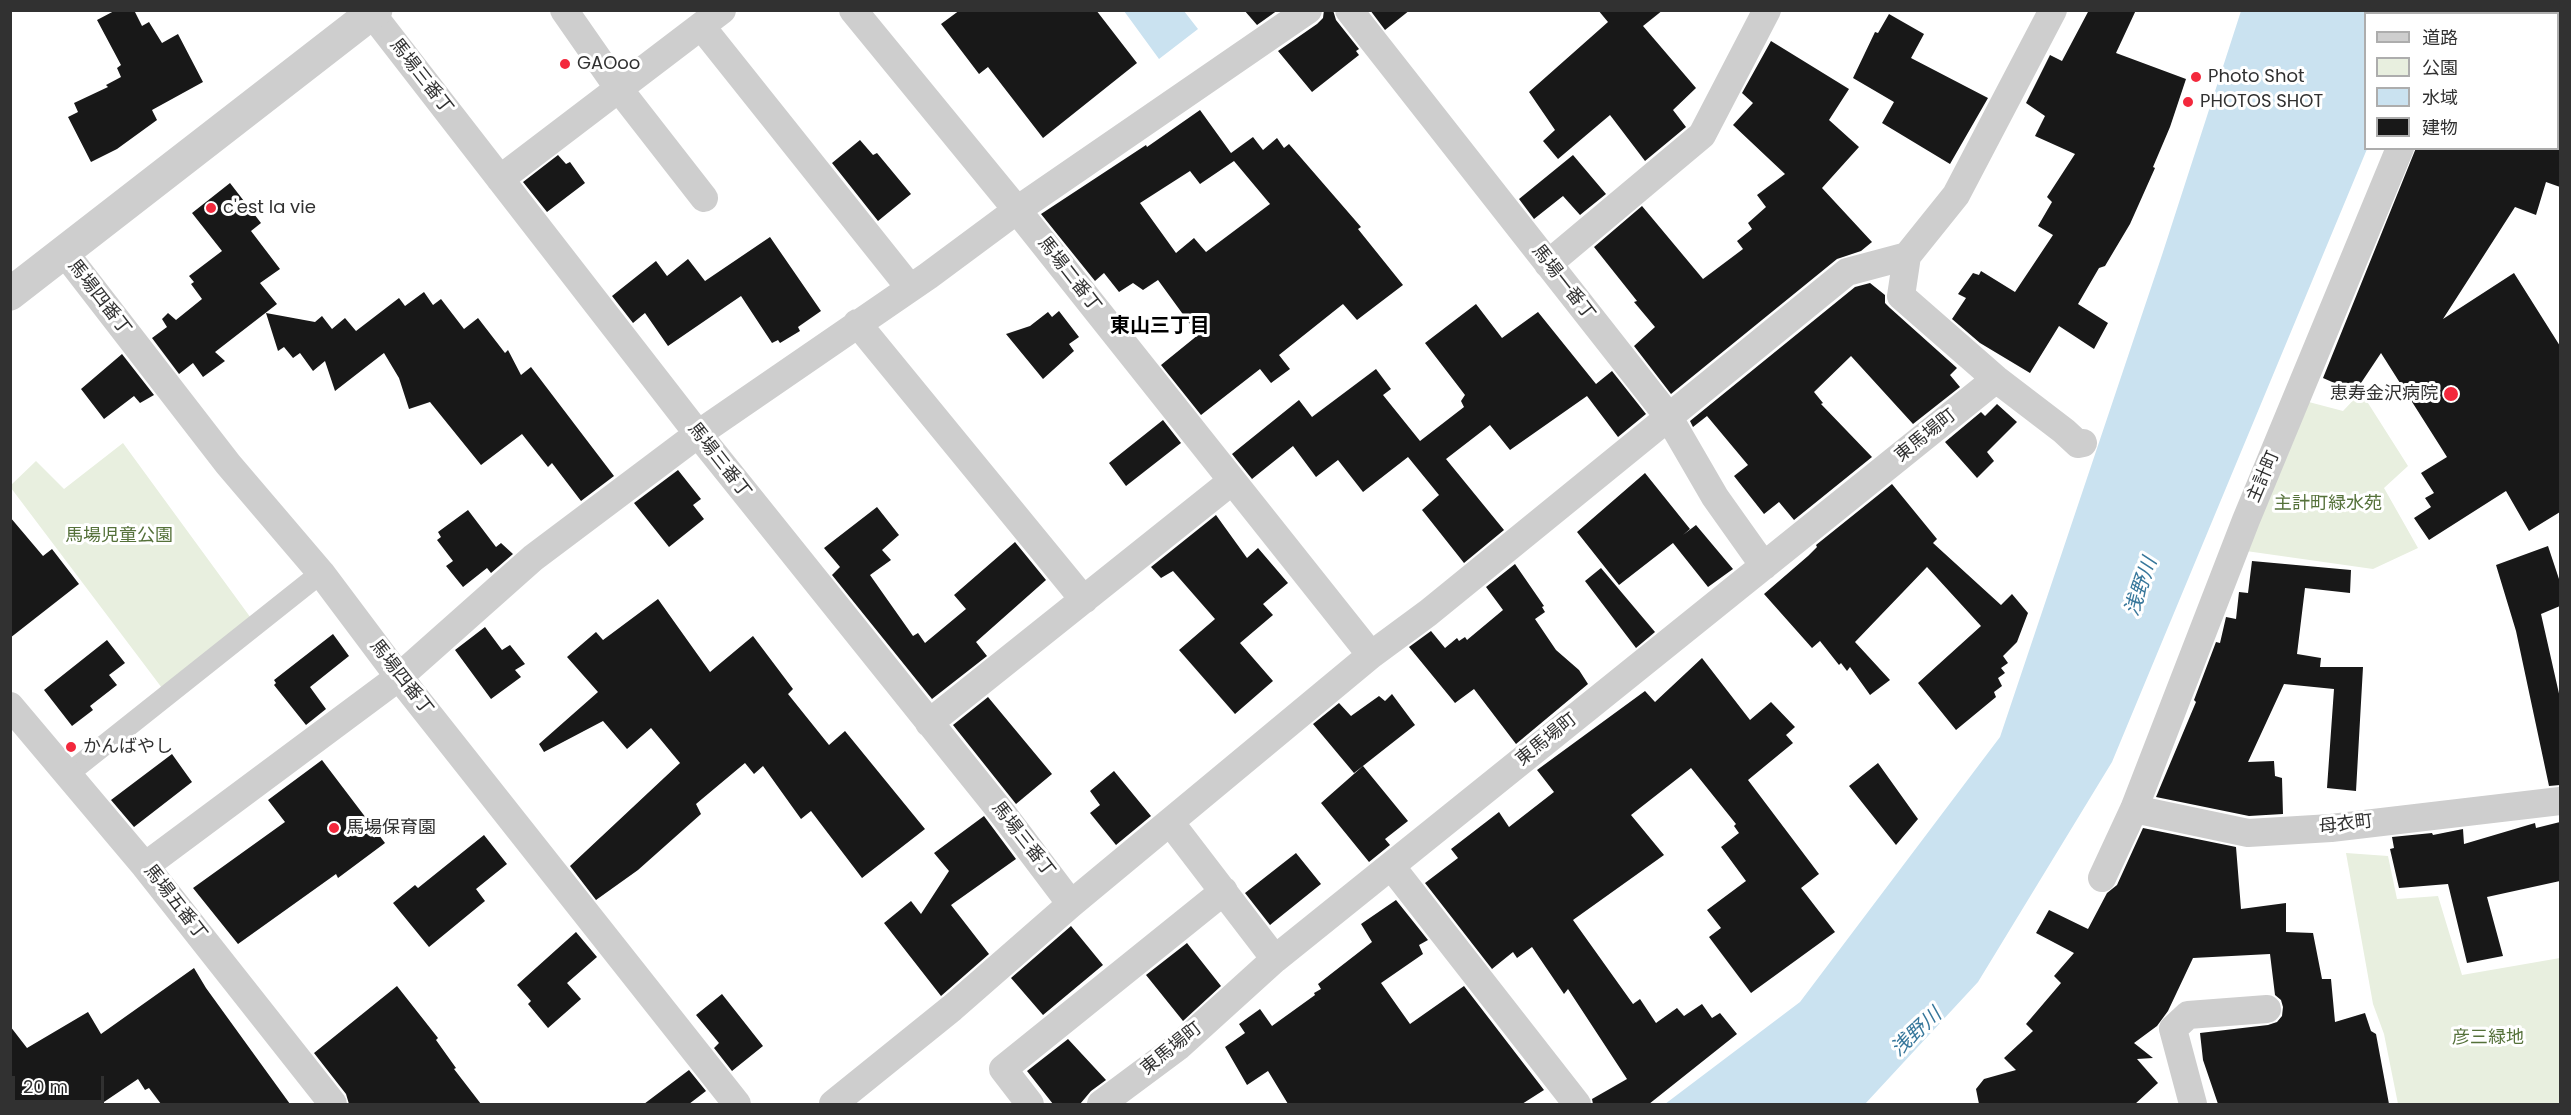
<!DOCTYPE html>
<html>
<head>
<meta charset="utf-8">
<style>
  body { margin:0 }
  #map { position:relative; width:2571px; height:1115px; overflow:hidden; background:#fff; font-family:Poppins,"Noto Sans JP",sans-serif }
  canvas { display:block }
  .frame { position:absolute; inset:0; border:12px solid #313131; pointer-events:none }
  .legend { position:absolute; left:2364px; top:12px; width:195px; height:138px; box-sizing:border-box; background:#fff; border:2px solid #adadad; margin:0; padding:8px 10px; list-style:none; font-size:18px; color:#313131 }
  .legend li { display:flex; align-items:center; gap:12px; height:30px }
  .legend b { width:30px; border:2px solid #adadad }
  .scale { position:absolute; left:12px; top:1076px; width:92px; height:27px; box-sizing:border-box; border:3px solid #313131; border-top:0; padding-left:8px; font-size:18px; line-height:21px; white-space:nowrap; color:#313131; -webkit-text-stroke:4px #fff; paint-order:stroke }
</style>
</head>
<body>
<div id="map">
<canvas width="2571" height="1115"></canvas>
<div class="frame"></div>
<ul class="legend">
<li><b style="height:8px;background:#cecece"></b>道路</li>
<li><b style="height:16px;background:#e8efdf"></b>公園</li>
<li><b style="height:16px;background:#cae2f0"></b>水域</li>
<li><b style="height:16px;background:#181818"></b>建物</li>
</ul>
<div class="scale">20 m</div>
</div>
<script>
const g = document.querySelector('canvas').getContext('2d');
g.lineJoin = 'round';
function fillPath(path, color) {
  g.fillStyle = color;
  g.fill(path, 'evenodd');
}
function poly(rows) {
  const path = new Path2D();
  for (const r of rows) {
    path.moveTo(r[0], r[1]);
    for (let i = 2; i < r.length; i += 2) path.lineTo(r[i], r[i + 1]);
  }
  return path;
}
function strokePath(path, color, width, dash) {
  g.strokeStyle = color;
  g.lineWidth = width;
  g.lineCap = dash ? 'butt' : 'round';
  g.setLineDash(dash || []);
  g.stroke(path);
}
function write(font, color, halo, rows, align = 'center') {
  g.font = font + ' Poppins,"Noto Sans JP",sans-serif';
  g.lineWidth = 6;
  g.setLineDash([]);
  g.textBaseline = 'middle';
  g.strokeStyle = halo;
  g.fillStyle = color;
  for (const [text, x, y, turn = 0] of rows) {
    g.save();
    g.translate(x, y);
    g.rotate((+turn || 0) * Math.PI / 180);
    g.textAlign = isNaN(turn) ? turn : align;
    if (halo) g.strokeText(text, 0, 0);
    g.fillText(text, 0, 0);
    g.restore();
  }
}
const green = poly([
  [2361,392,2408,466,2384,488,2418,548,2373,569,2246,551,2305,401,2343,411],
  [123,443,256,625,168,696,11,488,11,485,36,461,64,489],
  [2346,853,2388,856,2397,899,2438,896,2462,975,2560,958,2560,1104,2398,1104,2384,1034,2373,1004]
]);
const water = poly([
  [1124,11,1184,11,1198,29,1159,59],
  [2241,11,2425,11,2423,13,2366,14,2367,149,2112,762,1978,982,1865,1104,1665,1104,1800,1002,2000,737,2162,255]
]);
const building = poly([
  [116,10,134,10,142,26,149,22,162,43,178,34,203,82,152,110,157,120,117,149,91,162,68,117,78,112,74,103,108,87,106,85,121,77,117,68,121,65,97,20],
  [960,10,1096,10,1137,63,1043,138,988,67,979,74,941,24],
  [1244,10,1278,10,1257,25],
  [1324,10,1333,10,1336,20,1359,49,1356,51,1359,55,1312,92,1278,51,1317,24,1323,18],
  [1370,10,1410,10,1385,30],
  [1598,10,1663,10,1643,26,1696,88,1673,110,1686,127,1645,161,1610,115,1558,159,1543,141,1555,130,1529,92,1608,22],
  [2089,10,2136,10,2116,53,2186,79,2170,127,2153,167,2155,168,2130,224,2105,266,2099,268,2078,304,2108,323,2094,349,2059,326,2030,373,1980,343,1952,319,1966,298,1958,294,1973,273,1979,275,1981,271,2015,292,2053,235,2038,226,2052,202,2047,197,2075,154,2035,136,2045,116,2026,103,2050,55,2062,61],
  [1889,14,1924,34,1911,58,1988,98,1950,164,1882,123,1894,102,1853,78,1875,32,1878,33],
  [1771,41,1849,89,1829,120,1859,147,1822,188,1872,242,1861,251,1837,259,1671,394,1634,346,1655,327,1634,302,1637,301,1594,247,1642,206,1703,279,1743,249,1737,241,1752,229,1748,223,1766,207,1757,195,1785,174,1733,125,1753,103,1742,93],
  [1200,110,1231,153,1253,137,1263,150,1277,138,1284,148,1289,144,1361,227,1358,229,1403,285,1357,320,1343,304,1279,355,1290,369,1271,383,1260,369,1201,415,1161,365,1198,335,1158,280,1143,290,1133,283,1119,292,1104,273,1095,281,1041,214,1146,145,1147,147],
  [1234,161,1270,204,1206,252,1194,238,1176,253,1140,203,1190,171,1200,184],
  [860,140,873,155,877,153,911,194,878,221,832,163],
  [2416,148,2560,148,2560,187,2546,182,2536,215,2515,207,2443,319,2514,273,2560,346,2560,512,2529,531,2506,491,2429,540,2414,518,2431,507,2425,498,2434,493,2421,473,2447,457,2381,353,2355,392,2323,378],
  [558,155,566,164,570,162,585,183,547,212,523,182],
  [1573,155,1606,194,1580,215,1563,196,1534,219,1519,199],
  [230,183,261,223,251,231,280,269,260,283,277,304,215,352,225,361,203,377,193,363,179,374,152,338,167,327,162,319,168,313,176,320,202,299,191,284,194,282,189,276,222,251,192,213],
  [770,237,821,311,798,327,800,331,780,343,778,340,772,343,741,296,668,346,645,313,633,323,612,296,656,261,667,276,688,259,705,281],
  [1870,283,1885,295,1885,303,1890,308,1957,368,1950,375,1960,387,1913,424,1851,356,1814,392,1823,403,1821,404,1872,457,1794,520,1779,502,1764,514,1734,476,1748,465,1707,416,1693,427,1690,421,1855,287],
  [424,292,433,305,441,299,464,329,478,318,505,353,508,350,521,375,531,367,614,476,581,501,552,463,548,467,522,434,481,465,430,402,409,409,399,378,384,353,335,391,325,361,313,371,300,353,293,358,284,347,278,351,266,313,315,322,322,316,332,329,345,318,356,331,399,298,405,306],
  [1476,304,1502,338,1538,312,1596,384,1612,371,1646,414,1618,437,1587,396,1510,450,1490,425,1446,459,1504,530,1464,563,1422,510,1439,495,1408,457,1363,492,1338,460,1316,477,1293,446,1252,479,1232,454,1299,400,1312,417,1376,369,1391,389,1383,395,1420,441,1464,407,1461,401,1465,395,1425,343],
  [1059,311,1079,337,1069,344,1074,351,1043,379,1006,334,1030,326,1048,312,1052,317],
  [122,354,154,395,140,403,134,396,104,419,81,389],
  [1997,404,2017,422,1987,452,1994,461,1977,478,1945,442,1981,412,1985,416],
  [1163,420,1181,443,1126,486,1109,463],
  [678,470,701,499,693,505,704,519,669,547,634,503],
  [1645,473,1690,529,1683,535,1696,525,1733,569,1708,587,1673,543,1619,585,1577,532],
  [1892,484,1937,539,1933,543,2001,605,2012,594,2028,613,2017,642,2003,656,2008,663,2001,668,2005,673,1998,678,2002,686,1994,692,1996,697,1956,730,1918,683,1981,626,1927,567,1855,642,1890,680,1870,695,1850,667,1847,671,1841,663,1839,665,1820,641,1812,648,1764,594,1808,556,1817,547,1816,545],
  [877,507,899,535,882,550,891,560,870,575,913,636,918,633,925,643,966,609,954,595,1015,542,1046,580,976,642,987,656,932,699,832,575,840,567,824,548],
  [468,510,496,547,501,543,513,554,491,573,487,568,463,587,446,566,453,561,437,540,441,537,438,532],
  [1216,515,1247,558,1258,548,1288,583,1263,604,1273,615,1240,643,1273,681,1235,714,1179,650,1215,619,1173,571,1161,578,1151,567],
  [10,517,43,556,52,549,79,584,10,638],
  [2548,546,2560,582,2560,606,2541,614,2560,698,2560,785,2549,786,2516,631,2496,565],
  [2252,561,2351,570,2350,593,2305,588,2297,654,2321,658,2320,667,2363,667,2356,791,2327,788,2334,689,2284,684,2248,762,2274,761,2275,776,2282,778,2283,814,2249,816,2156,797,2196,702,2194,700,2216,642,2220,643,2226,617,2236,619,2239,592,2248,593],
  [1515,564,1544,606,1542,607,1545,612,1535,619,1556,650,1579,670,1588,684,1516,744,1474,689,1455,703,1409,647,1431,631,1445,648,1457,638,1459,641,1465,637,1467,640,1503,610,1486,587],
  [1601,568,1655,632,1636,648,1585,581],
  [658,599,710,672,753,636,793,689,788,694,829,745,845,731,925,829,862,878,811,811,801,819,763,766,754,774,745,763,696,804,701,814,638,870,596,900,570,866,680,763,651,728,627,749,603,721,544,752,539,744,598,692,567,657,596,632,603,640],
  [485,627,502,650,510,645,525,664,515,670,521,677,491,699,455,650],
  [333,634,349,656,310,687,326,709,306,725,274,685,276,683,274,680],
  [107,640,125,663,109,675,117,685,90,706,93,710,72,726,44,690],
  [1702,658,1750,720,1771,702,1795,727,1786,735,1793,743,1748,780,1819,874,1801,888,1835,932,1751,993,1709,937,1721,928,1707,910,1746,881,1721,847,1739,833,1734,826,1736,824,1691,768,1631,815,1664,855,1573,920,1633,1004,1640,999,1656,1023,1677,1008,1684,1016,1702,1004,1712,1018,1720,1013,1737,1034,1649,1104,1593,1104,1592,1099,1627,1079,1568,989,1564,994,1532,947,1517,958,1513,952,1492,969,1425,883,1458,858,1451,849,1499,812,1509,827,1554,792,1537,770,1645,691,1655,702],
  [1392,694,1415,725,1354,773,1313,724,1339,703,1351,716,1379,696,1385,701],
  [988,697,1052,774,1016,804,953,725],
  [172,754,192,782,134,827,111,800],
  [322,760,385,843,338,878,336,874,238,944,193,888,285,822,268,800],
  [1878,763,1918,819,1896,845,1849,786],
  [1363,766,1408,821,1385,839,1390,845,1369,862,1321,803],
  [1114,771,1151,816,1116,845,1090,813,1100,805,1090,791],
  [984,816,1016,859,951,905,989,954,941,996,884,923,911,901,921,914,949,871,934,853],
  [2560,822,2560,881,2487,897,2503,956,2467,963,2448,884,2399,888,2390,849,2394,848,2392,837,2432,833,2433,835,2463,829,2464,844,2535,823,2536,828],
  [2143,828,2236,847,2241,909,2286,903,2286,932,2313,933,2322,979,2331,979,2335,1022,2365,1013,2371,1031,2376,1034,2389,1104,2218,1104,2203,1060,2200,1033,2268,1025,2277,1022,2282,1016,2283,1007,2281,1000,2275,995,2270,954,2193,958,2168,1011,2157,1026,2134,1043,2153,1058,2137,1059,2158,1083,2135,1104,1979,1104,1976,1089,1984,1079,2016,1070,2004,1058,2033,1031,2026,1024,2061,983,2054,976,2074,953,2036,933,2049,910,2088,929,2107,893,2117,885],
  [484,835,507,864,476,889,485,901,429,947,393,903,415,885,418,888],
  [1296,853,1321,884,1270,925,1245,893],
  [1396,900,1428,940,1419,945,1423,954,1381,983,1410,1024,1464,986,1544,1090,1522,1104,1288,1104,1268,1071,1247,1085,1225,1047,1245,1033,1239,1024,1260,1009,1272,1026,1315,995,1314,993,1321,989,1318,984,1372,942,1361,924],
  [1071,926,1103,965,1043,1015,1011,978],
  [576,932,597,957,567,983,581,999,548,1028,528,1004,531,1001,517,985],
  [1187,943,1221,986,1183,1021,1146,975],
  [194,968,206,988,290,1104,161,1104,149,1088,145,1090,138,1079,101,1104,10,1104,10,1026,27,1048,88,1012,101,1034],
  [397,986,438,1038,436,1040,456,1068,454,1069,481,1104,349,1104,346,1094,314,1053],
  [722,994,763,1046,732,1071,714,1048,719,1043,696,1015],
  [1068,1039,1106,1080,1091,1091,1080,1104,1053,1104,1027,1071],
  [689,1070,706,1091,689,1104,644,1104]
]);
const pedestrian = poly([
  [68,774,321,573]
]);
const minor = poly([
  [369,10,698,434,1003,814,1071,904],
  [564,10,619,89,704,198],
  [853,10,1017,210,1371,655],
  [1349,10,1668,416,1715,497,1764,566],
  [2451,14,2453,10],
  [701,26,910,288],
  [500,179,722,10],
  [64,252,228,464,321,573,399,677,737,1104],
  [1907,256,1956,195,2053,10],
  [1907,256,1901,296,1996,379,2064,431,2078,444,2083,443],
  [1548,264,1702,135,1767,10],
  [857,323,1084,600],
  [10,706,145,866,333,1104],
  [929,723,1232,481],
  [2134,809,2248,833,2331,828,2560,801],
  [1170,822,1275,959],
  [145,866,399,677,533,558,698,434,928,276,1017,210,1308,10],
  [1391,866,1577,1104],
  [2102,878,2134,809,2246,520,2400,148],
  [833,1104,952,1008,1071,904,1371,655,1428,613,1847,272,1907,256],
  [1030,1104,1003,1069,1224,891],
  [1101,1104,1179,1046,1275,959,1996,379],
  [2193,1104,2173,1029,2188,1015,2267,1009]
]);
const tertiary = poly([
  [10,294,376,10]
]);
const markers = [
  [565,64,6,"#f3283c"],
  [2196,77,6,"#f3283c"],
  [2188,102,6,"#f3283c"],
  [211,208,6,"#f3283c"],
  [2451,394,8,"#f3283c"],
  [71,747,6,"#f3283c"],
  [334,828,6,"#f3283c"]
];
const poiNames = [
  ["GAOoo",577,64],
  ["Photo Shot",2208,77],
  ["PHOTOS SHOT",2200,102],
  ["c'est la vie",223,208],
  ["恵寿金沢病院",2438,394,"right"],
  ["かんばやし",83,747],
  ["馬場保育園",346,828]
];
const streetNames = [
  ["馬場三番丁",421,77,52],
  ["馬場二番丁",1069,275,52],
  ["馬場一番丁",1563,283,52],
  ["馬場四番丁",99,298,52],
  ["東馬場町",1926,436,-39],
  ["馬場三番丁",719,461,52],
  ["主計町",2264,477,-67],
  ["馬場四番丁",401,678,52],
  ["東馬場町",1547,740,-39],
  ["母衣町",2346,825,-7],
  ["馬場三番丁",1023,840,52],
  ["馬場五番丁",175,903,52],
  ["東馬場町",1172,1049,-39]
];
const parkNames = [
  ["主計町緑水苑",2328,504],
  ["馬場児童公園",119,536],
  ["彦三緑地",2488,1038]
];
const neighbourhoodNames = [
  ["東山三丁目",1160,327]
];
const waterNames = [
  ["浅野川",2142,587,-71],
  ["浅野川",1917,1033,-43]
];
fillPath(green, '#e8efdf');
fillPath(water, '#cae2f0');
fillPath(building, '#181818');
strokePath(pedestrian, '#cecece', 21);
strokePath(minor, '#cecece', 28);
strokePath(tertiary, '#cecece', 33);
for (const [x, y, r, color] of markers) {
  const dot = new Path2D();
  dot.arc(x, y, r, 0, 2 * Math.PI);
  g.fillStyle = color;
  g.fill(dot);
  strokePath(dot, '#fff', 2);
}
write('18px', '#313131', '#fff', poiNames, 'left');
write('18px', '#313131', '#fff', streetNames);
write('18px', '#55713a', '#fff', parkNames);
write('bold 20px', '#000', '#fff', neighbourhoodNames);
write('italic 20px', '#37779b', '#fff', waterNames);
</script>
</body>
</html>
